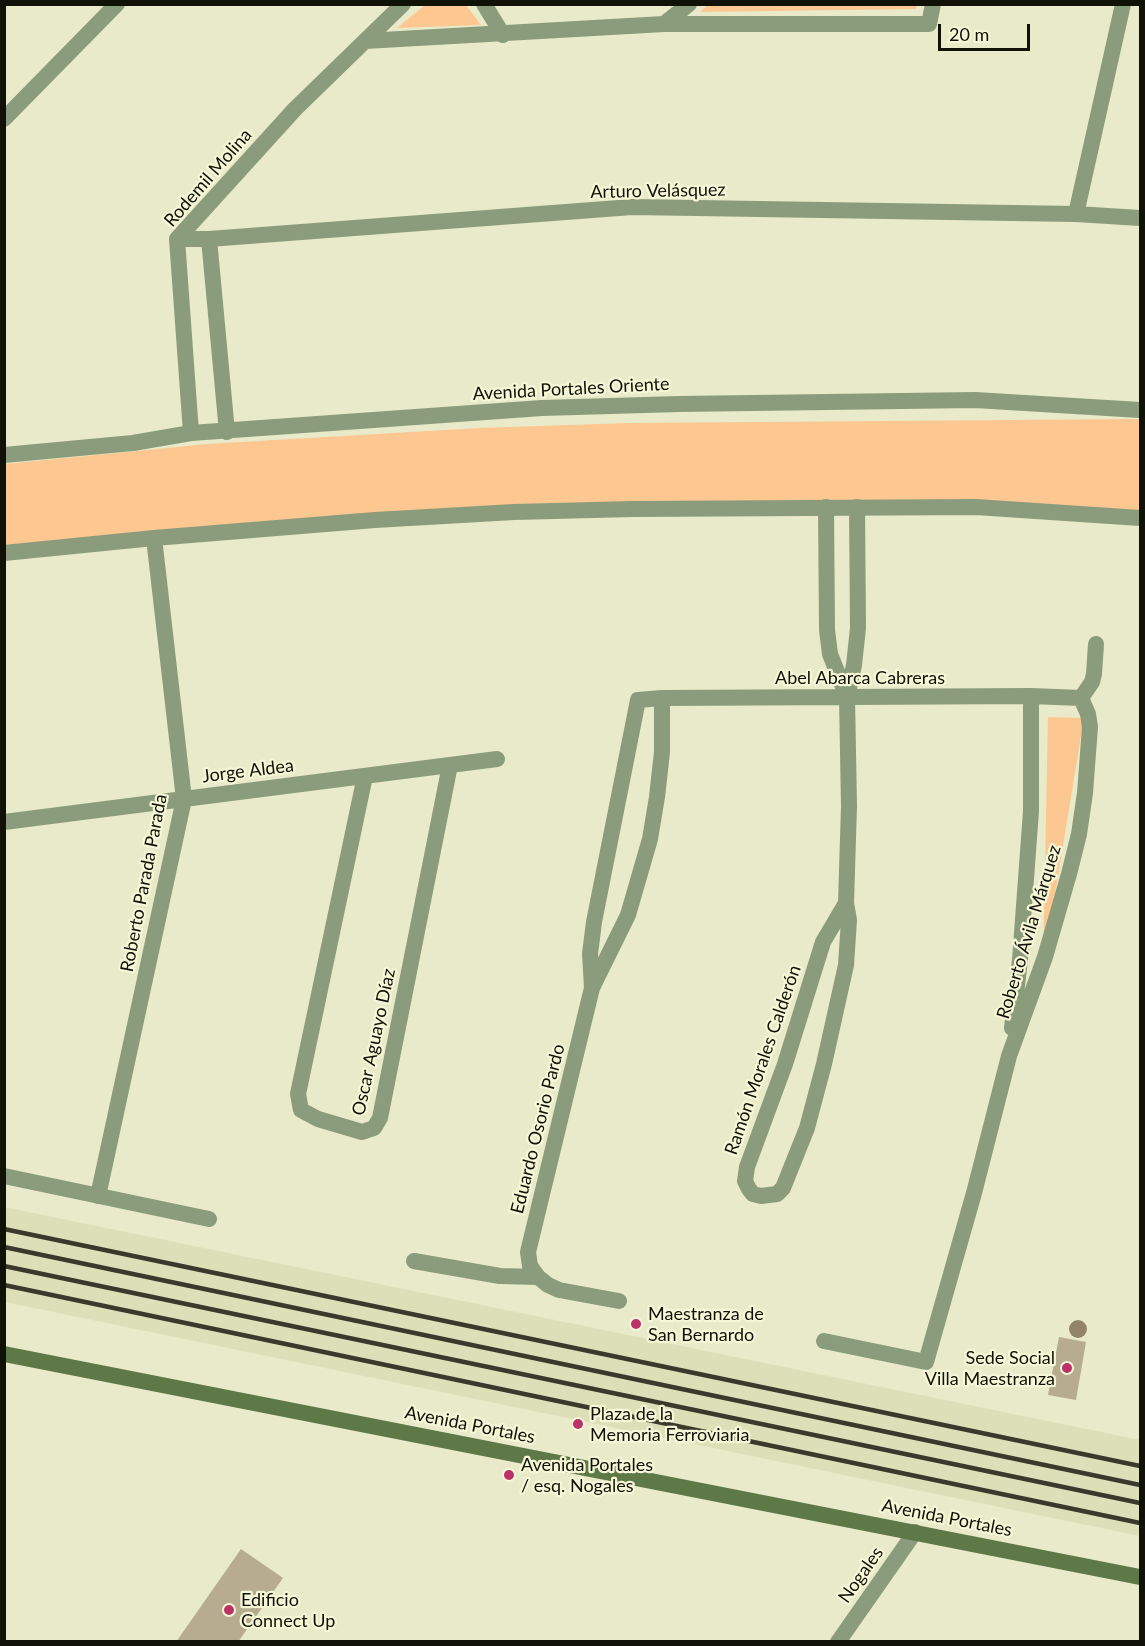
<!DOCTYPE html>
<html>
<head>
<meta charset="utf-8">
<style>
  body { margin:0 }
  #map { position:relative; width:1145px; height:1646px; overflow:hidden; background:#e8eaca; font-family:Lato,sans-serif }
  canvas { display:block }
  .frame { position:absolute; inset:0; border:6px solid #111207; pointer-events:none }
  .scale { position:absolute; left:938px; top:24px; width:92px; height:27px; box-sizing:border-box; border:3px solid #111207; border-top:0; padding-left:8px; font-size:18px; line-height:21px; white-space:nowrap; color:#111207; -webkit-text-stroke:4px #f5f7d7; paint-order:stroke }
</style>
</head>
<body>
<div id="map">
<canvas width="1145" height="1646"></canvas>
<div class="frame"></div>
<div class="scale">20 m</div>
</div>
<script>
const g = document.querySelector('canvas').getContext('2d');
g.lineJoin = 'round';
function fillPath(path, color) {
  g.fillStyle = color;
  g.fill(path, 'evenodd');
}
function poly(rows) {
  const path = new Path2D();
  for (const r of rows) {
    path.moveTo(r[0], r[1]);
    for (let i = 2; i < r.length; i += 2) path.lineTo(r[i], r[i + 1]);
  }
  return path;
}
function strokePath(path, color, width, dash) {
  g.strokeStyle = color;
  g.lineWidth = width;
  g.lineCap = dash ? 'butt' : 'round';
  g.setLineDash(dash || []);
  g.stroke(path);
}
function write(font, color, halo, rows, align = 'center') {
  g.font = font + ' Lato,sans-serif';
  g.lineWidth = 4.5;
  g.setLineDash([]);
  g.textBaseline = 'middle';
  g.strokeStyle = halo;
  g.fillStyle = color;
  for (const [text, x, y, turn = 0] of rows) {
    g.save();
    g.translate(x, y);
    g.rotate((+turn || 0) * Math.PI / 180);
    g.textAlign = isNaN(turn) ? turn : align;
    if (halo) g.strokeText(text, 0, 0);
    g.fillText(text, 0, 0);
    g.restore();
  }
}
const built = poly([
  [4,1207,1140,1440,1140,1536,5,1302]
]);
const green = poly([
  [709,4,917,4,917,5,916,9,700,12],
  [425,5,466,5,481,25,397,28],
  [1140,419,1140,511,581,503,5,546,5,464,207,444,479,428,629,423],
  [1048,717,1084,718,1043,967]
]);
const building = poly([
  [1059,1337,1086,1342,1076,1400,1048,1395],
  [241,1549,283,1578,238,1642,176,1642]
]);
const minor = poly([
  [484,4,503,35],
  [664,24,689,4],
  [365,41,664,24,929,24,933,4],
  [4,119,117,4],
  [1076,214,1123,4],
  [177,239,209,239,632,207,1076,214,1140,218],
  [209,239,227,432],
  [191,433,177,239,295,109,403,4],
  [826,507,827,630,830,654,847,697],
  [1081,698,1092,682,1094,674,1096,644],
  [365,776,298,1094,301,1110,318,1119,362,1132,374,1128,380,1118,450,765],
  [4,822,497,759],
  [846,903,823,942,785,1064,747,1167,745,1181,749,1189,753,1194,761,1196,777,1194,783,1188,807,1128,824,1064,846,965,849,920,846,903,849,806,847,697,854,665,858,628,857,507],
  [592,988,590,954,594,922,638,700,662,698,1031,696,1081,698],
  [1012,1028,1020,960,1031,811,1031,696],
  [4,1176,209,1219],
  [98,1196,184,799,154,538],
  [414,1261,500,1276,538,1277],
  [619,1301,559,1290,548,1285,538,1277,530,1266,528,1252,592,988,628,915,650,839,657,797,662,752,662,698],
  [824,1341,926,1362,974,1193,1009,1056,1045,957,1069,874,1079,834,1085,793,1090,727,1088,714,1081,698]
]);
const tertiary = poly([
  [4,455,133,443,191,433,542,408,679,404,975,400,1140,410],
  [4,553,154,538,375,520,514,512,633,509,976,507,1140,518],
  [838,1642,915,1532]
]);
const secondary = poly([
  [4,1354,1140,1577]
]);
const rail = poly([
  [4,1229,1140,1466],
  [4,1247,1140,1485],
  [4,1266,1140,1503],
  [4,1285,1140,1523]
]);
const trees = [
  [1078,1329]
];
const markers = [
  [636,1324,6,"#bc3167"],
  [1067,1368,6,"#bc3167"],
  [578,1424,6,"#bc3167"],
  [509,1475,6,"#bc3167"],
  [229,1610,6,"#bc3167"]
];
const streetNames = [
  ["Rodemil Molina",208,178,-49],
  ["Arturo Velásquez",658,191,-1],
  ["Avenida Portales Oriente",571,389,-3],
  ["Abel Abarca Cabreras",860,678],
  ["Jorge Aldea",248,771,-7],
  ["Roberto Parada Parada",144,883,-79],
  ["Roberto Ávila Márquez",1029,932,-73],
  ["Oscar Aguayo Díaz",374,1042,-78],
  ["Ramón Morales Calderón",763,1060,-71],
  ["Eduardo Osorio Pardo",538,1129,-76],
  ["Avenida Portales",470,1425,11],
  ["Avenida Portales",947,1518,11],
  ["Nogales",861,1575,-55]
];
const poiNames = [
  ["Maestranza de",648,1314],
  ["San Bernardo",648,1335],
  ["Sede Social",1055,1358,"right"],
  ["Villa Maestranza",1055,1379,"right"],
  ["Plaza de la",590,1414],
  ["Memoria Ferroviaria",590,1435],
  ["Avenida Portales",521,1465],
  ["/ esq. Nogales",521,1486],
  ["Edificio",241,1600],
  ["Connect Up",241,1621]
];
fillPath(built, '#dddfb8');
fillPath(green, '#fdc791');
fillPath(building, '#b7ac8f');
strokePath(minor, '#8a9c7c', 16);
strokePath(tertiary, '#8a9c7c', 16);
strokePath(secondary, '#5e7848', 16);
strokePath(rail, '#393a2b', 4.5);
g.fillStyle = '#928466';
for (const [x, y] of trees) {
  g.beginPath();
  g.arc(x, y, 9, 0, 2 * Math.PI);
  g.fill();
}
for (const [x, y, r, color] of markers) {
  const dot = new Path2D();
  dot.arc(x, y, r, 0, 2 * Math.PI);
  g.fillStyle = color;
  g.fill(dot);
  strokePath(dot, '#f5f7d7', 2);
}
write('18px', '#111207', '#f5f7d7', streetNames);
write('18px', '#111207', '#f5f7d7', poiNames, 'left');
</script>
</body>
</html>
